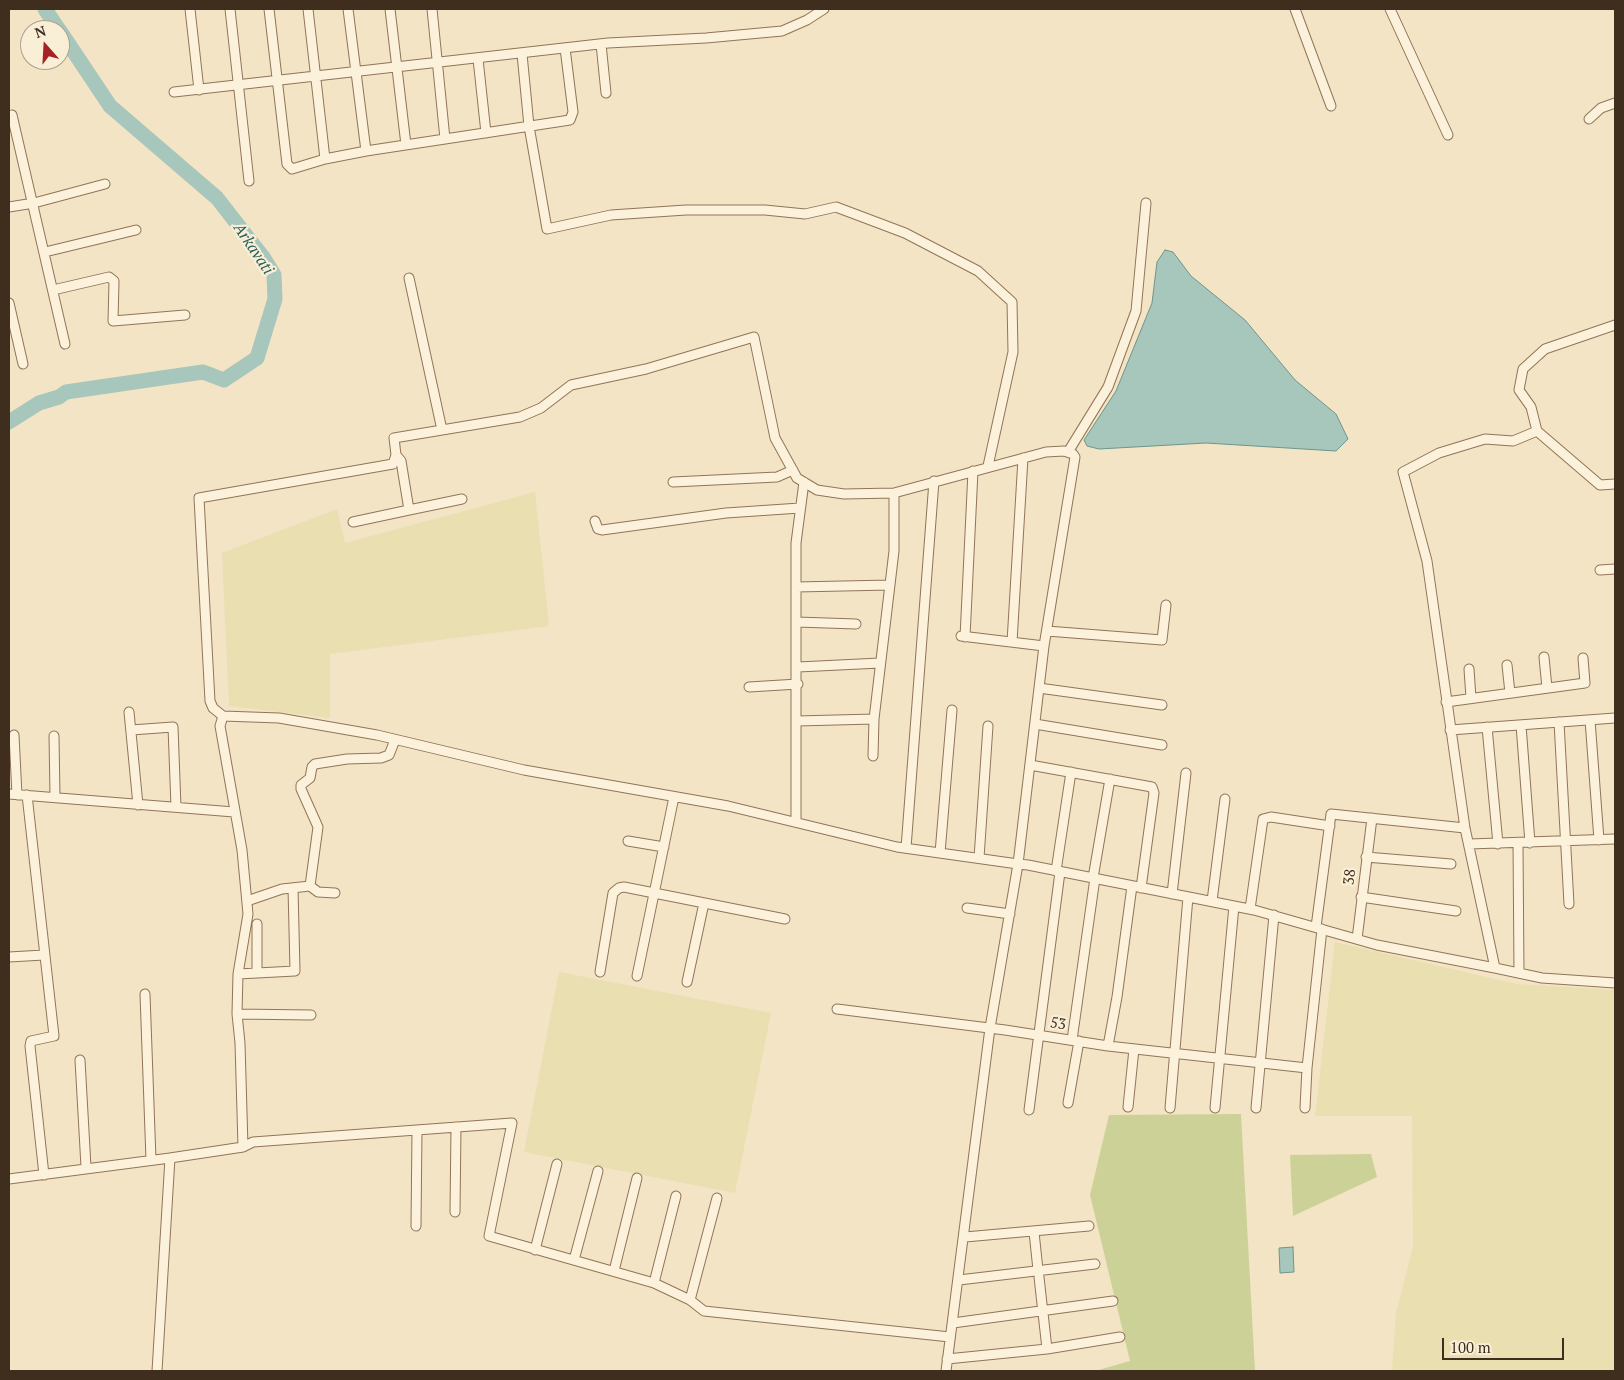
<!DOCTYPE html>
<html>
<head>
<meta charset="utf-8">
<style>
  body { margin:0 }
  #map { position:relative; width:1624px; height:1380px; overflow:hidden; background:#f3e4c5; font-family:"PT Serif",serif }
  canvas { display:block }
  .frame { position:absolute; inset:0; border:10px solid #3f2d1e; pointer-events:none }
  .north { position:absolute; left:20px; top:20px; width:50px; height:50px; box-sizing:border-box; background:#f9eed6; border:1px solid #afa18c; border-radius:50%; rotate:341deg; font-size:14px; font-weight:700; line-height:20px; text-align:center; color:#3f2d1e }
  .north::after { content:''; display:block; margin:auto; width:18px; height:22px; background:#a62225; clip-path:polygon(50% 0,100% 100%,50% 72%,0 100%) }
  .scale { position:absolute; left:1442px; top:1338px; width:122px; height:22px; box-sizing:border-box; border:2px solid #3f2d1e; border-top:0; padding-left:6px; font-size:15px; line-height:18px; white-space:nowrap; color:#3f2d1e; -webkit-text-stroke:4px #f9eed6; paint-order:stroke }
</style>
</head>
<body>
<div id="map">
<canvas width="1624" height="1380"></canvas>
<div class="frame"></div>
<div class="north">N</div>
<div class="scale">100 m</div>
</div>
<script>
const g = document.querySelector('canvas').getContext('2d');
g.lineJoin = 'round';
function fillPath(path, color) {
  g.fillStyle = color;
  g.fill(path, 'evenodd');
}
function poly(rows) {
  const path = new Path2D();
  for (const r of rows) {
    path.moveTo(r[0], r[1]);
    for (let i = 2; i < r.length; i += 2) path.lineTo(r[i], r[i + 1]);
  }
  return path;
}
function strokePath(path, color, width, dash) {
  g.strokeStyle = color;
  g.lineWidth = width;
  g.lineCap = dash ? 'butt' : 'round';
  g.setLineDash(dash || []);
  g.stroke(path);
}
function write(font, color, halo, rows, align = 'center') {
  g.font = font + ' "PT Serif",serif';
  g.lineWidth = 4.5;
  g.setLineDash([]);
  g.textBaseline = 'middle';
  g.strokeStyle = halo;
  g.fillStyle = color;
  for (const [text, x, y, turn = 0] of rows) {
    g.save();
    g.translate(x, y);
    g.rotate((+turn || 0) * Math.PI / 180);
    g.textAlign = isNaN(turn) ? turn : align;
    if (halo) g.strokeText(text, 0, 0);
    g.fillText(text, 0, 0);
    g.restore();
  }
}
const farmland = poly([
  [535,492,549,626,330,654,330,718,229,706,222,553,337,509,345,543],
  [1335,942,1517,984,1615,990,1615,1371,1392,1371,1396,1313,1413,1247,1412,1116,1315,1116],
  [559,972,771,1013,735,1193,524,1152]
]);
const green = poly([
  [1241,1114,1255,1371,1095,1371,1130,1361,1090,1195,1109,1115],
  [1371,1154,1377,1177,1293,1216,1290,1155]
]);
const water = poly([
  [1165,250,1173,252,1191,276,1245,320,1295,380,1336,414,1348,439,1336,451,1206,443,1099,449,1087,446,1084,440,1116,391,1152,303,1157,262,1165,250],
  [1293,1247,1294,1272,1280,1273,1279,1248,1293,1247]
]);
const river = poly([
  [45,9,59,30],
  [9,422,39,403,59,397,66,392,203,372,224,380,257,358,275,299,274,275,263,257,217,198,110,106,60,31]
]);
const minor = poly([
  [190,9,199,90],
  [230,9,249,181],
  [269,9,287,164,292,169,325,159,366,151,570,120,573,112,565,48],
  [308,9,325,159],
  [348,9,366,151],
  [390,9,406,145],
  [432,9,445,139],
  [1295,9,1331,106],
  [1390,9,1448,135],
  [601,44,606,93],
  [522,54,529,126,547,229,611,215,686,210,765,210,805,214,836,207,905,233,978,271,1012,302,1013,352,988,466],
  [478,59,486,133],
  [174,92,608,43,706,38,782,31,807,20,824,9],
  [12,115,65,344],
  [1589,119,1601,108,1615,103],
  [9,207,34,203,105,184],
  [45,252,136,230],
  [409,278,442,430],
  [53,290,109,277,114,281,113,321,185,315],
  [9,303,23,364],
  [1537,431,1600,485,1615,484],
  [1068,452,1108,387,1136,311,1146,203],
  [673,482,777,477,793,470],
  [409,510,462,499],
  [595,521,598,529,602,530,726,513,800,508],
  [353,522,409,510,401,461,396,455],
  [1600,570,1615,569],
  [796,587,890,585],
  [797,622,856,624],
  [1047,631,1162,640,1166,605],
  [961,636,1044,646],
  [965,637,973,471],
  [1012,642,1023,458],
  [1544,657,1547,688],
  [1507,665,1510,693],
  [798,667,880,663],
  [1469,669,1471,698],
  [749,687,798,684],
  [1039,688,1162,705],
  [1446,702,1585,683,1583,658],
  [129,712,138,805],
  [223,716,220,726,242,850,248,914,238,974,237,1014,240,1043,243,1147],
  [1590,720,1599,840],
  [797,721,874,719],
  [1559,722,1569,904],
  [1035,724,1162,745],
  [1521,725,1530,843],
  [1487,727,1498,844],
  [131,730,173,727,176,807],
  [1450,730,1615,718],
  [14,735,17,795],
  [54,736,55,797],
  [873,756,874,719,894,551,894,493],
  [1030,765,1152,787,1154,793,1141,888],
  [9,794,234,812],
  [27,795,54,1036,31,1041,30,1046,44,1175],
  [796,822,796,543,804,482],
  [628,841,664,847],
  [1518,843,1519,973],
  [1469,844,1615,839],
  [906,848,934,481],
  [940,853,952,710],
  [1366,857,1451,864],
  [979,858,988,726],
  [1056,871,1071,772],
  [1093,878,1110,779],
  [310,886,318,892,335,893],
  [1172,894,1186,773],
  [1361,897,1456,911],
  [247,901,282,889,310,886,318,827,301,789,301,785,310,778,312,767,315,764,347,759,381,758,389,755,395,740],
  [1212,901,1225,799],
  [967,908,1010,914],
  [1250,909,1263,819,1271,817,1330,826],
  [257,924,257,973],
  [1316,927,1331,814,1465,828],
  [1357,939,1372,818],
  [9,957,44,955],
  [1495,968,1465,828,1427,561,1403,472,1439,453,1485,439,1513,441,1537,431,1531,407,1519,390,1523,369,1545,349,1615,325],
  [600,972,613,893,619,888,624,887,785,919],
  [238,974,295,971,293,888],
  [637,976,674,797],
  [687,982,704,903],
  [145,994,151,1160],
  [837,1009,1005,1030,1108,1046,1307,1068],
  [237,1014,311,1015],
  [1072,1040,1095,878],
  [1108,1046,1117,997,1132,886],
  [80,1060,86,1167],
  [1068,1103,1079,1041],
  [1128,1107,1134,1049],
  [1170,1108,1188,897],
  [1215,1108,1234,906],
  [1256,1108,1274,915],
  [1305,1108,1307,1068,1322,929],
  [1029,1110,1060,872],
  [9,1179,170,1158],
  [455,1212,456,1127],
  [416,1226,417,1130],
  [1034,1232,1038,1270],
  [965,1237,1089,1226],
  [535,1250,557,1164],
  [574,1260,598,1171],
  [614,1271,637,1178],
  [1039,1277,1047,1349],
  [959,1280,1095,1264],
  [654,1283,676,1196],
  [690,1300,717,1198],
  [953,1323,1113,1301],
  [947,1359,1047,1349,1120,1337],
  [157,1371,170,1158,243,1147,253,1142,512,1123,489,1236,654,1283,690,1300,704,1311,950,1337],
  [946,1371,990,1028,1018,864,1044,646,1075,457,1073,454,1064,451,1046,452,894,493,844,494,817,490,797,478,775,438,754,337,646,369,571,385,541,408,520,417,394,438,396,455,393,464,199,498,210,701,213,708,223,716,279,718,377,735,524,770,728,806,897,847,1018,864,1028,865,1254,910,1377,945,1495,968,1542,978,1615,983]
]);
const streetNames = [
  ["38",1350,877,-83],
  ["53",1058,1024,9]
];
const waterNames = [
  ["Arkavati",253,249,56]
];
fillPath(farmland, '#e9dfb1');
fillPath(green, '#ccd297');
fillPath(water, '#a7c6bc');
strokePath(water, '#6c958b', 1);
strokePath(river, '#a7c6bc', 15);
strokePath(minor, '#907558', 11);
strokePath(minor, '#fcf1da', 9);
write('15px', '#3f2d1e', '#f9eed6', streetNames);
write('italic 16px', '#2c605c', '#f9eed6', waterNames);
</script>
</body>
</html>
